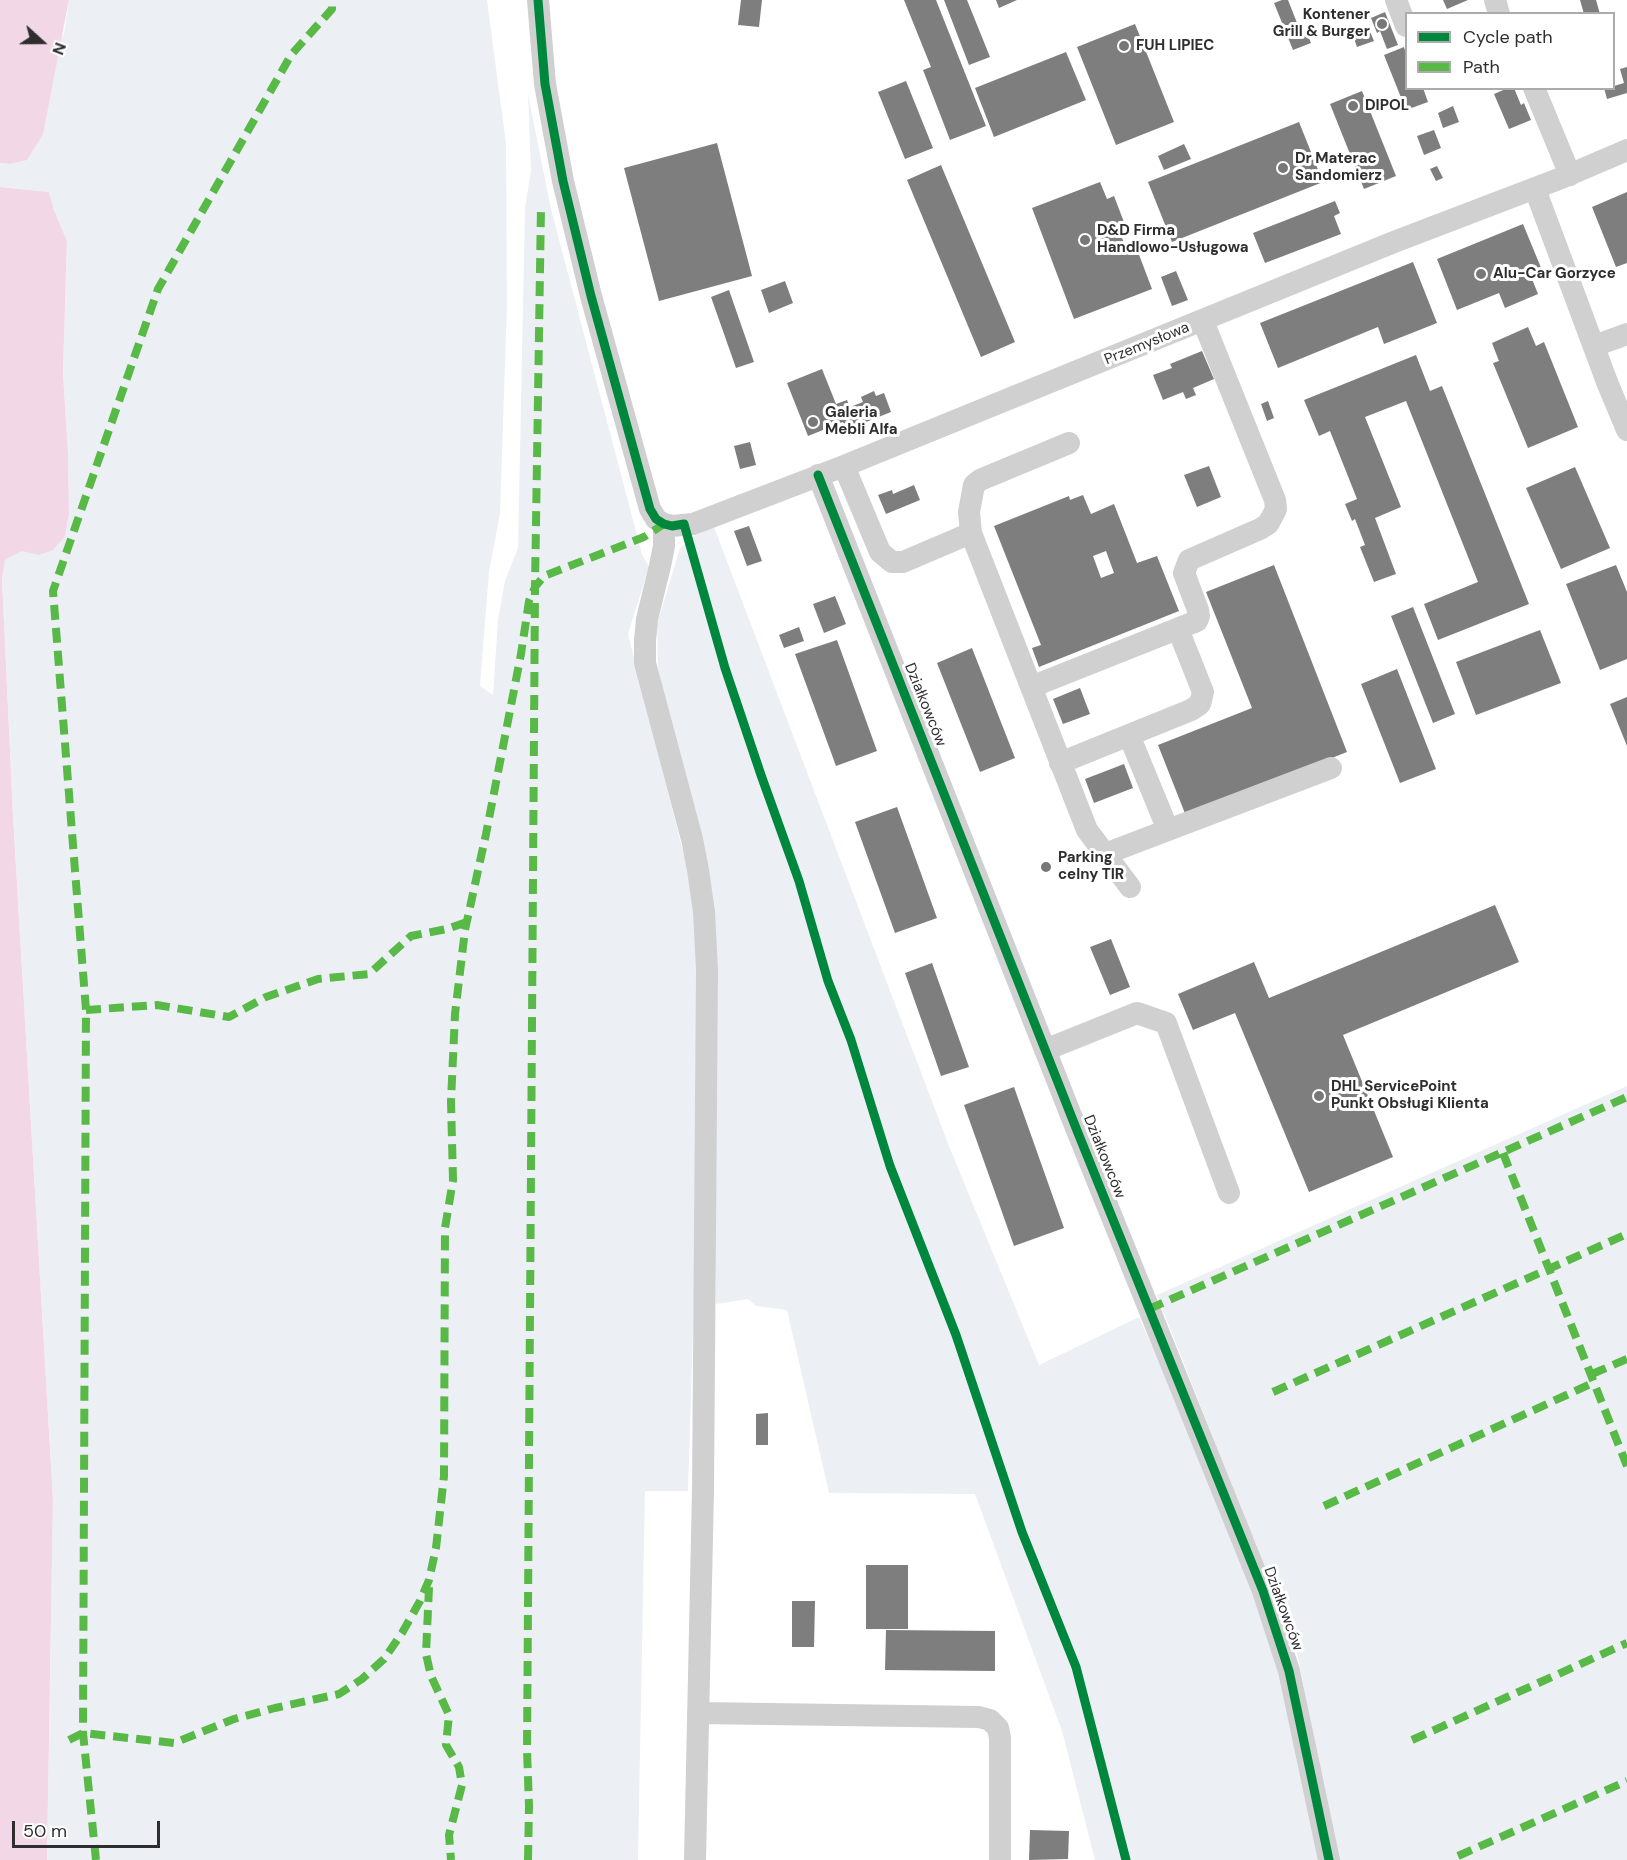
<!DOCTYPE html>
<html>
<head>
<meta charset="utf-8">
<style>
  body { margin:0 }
  #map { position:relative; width:1627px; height:1860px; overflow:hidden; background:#fff; font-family:"DM Sans",sans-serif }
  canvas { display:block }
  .legend { position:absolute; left:1405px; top:12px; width:210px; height:78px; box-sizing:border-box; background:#fff; border:2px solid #ababab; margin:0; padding:8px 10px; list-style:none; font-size:18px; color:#2e2e2e }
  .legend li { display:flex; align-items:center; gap:12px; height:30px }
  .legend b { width:30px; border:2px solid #ababab }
  .north { position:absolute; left:12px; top:12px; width:60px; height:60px; -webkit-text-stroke:4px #fff; paint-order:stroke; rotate:111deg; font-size:16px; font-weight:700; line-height:24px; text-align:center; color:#2e2e2e }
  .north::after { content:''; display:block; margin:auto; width:21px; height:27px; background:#2e2e2e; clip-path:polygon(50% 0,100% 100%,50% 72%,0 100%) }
  .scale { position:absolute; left:12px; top:1821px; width:148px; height:27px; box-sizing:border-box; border:3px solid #2e2e2e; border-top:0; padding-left:8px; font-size:18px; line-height:21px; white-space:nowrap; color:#2e2e2e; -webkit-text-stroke:4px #fff; paint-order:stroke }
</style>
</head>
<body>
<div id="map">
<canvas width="1627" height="1860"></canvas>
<ul class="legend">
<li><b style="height:8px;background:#00873e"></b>Cycle path</li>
<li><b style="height:8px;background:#58b947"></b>Path</li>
</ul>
<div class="north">N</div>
<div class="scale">50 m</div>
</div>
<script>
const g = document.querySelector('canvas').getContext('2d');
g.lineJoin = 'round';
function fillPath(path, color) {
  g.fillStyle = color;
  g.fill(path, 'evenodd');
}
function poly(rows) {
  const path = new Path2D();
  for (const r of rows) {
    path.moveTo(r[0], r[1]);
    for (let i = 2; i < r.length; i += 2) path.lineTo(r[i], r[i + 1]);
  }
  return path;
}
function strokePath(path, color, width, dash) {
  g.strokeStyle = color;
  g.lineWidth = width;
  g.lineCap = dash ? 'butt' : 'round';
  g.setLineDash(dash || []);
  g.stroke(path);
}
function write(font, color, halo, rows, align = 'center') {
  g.font = font + ' "DM Sans",sans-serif';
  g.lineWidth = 6;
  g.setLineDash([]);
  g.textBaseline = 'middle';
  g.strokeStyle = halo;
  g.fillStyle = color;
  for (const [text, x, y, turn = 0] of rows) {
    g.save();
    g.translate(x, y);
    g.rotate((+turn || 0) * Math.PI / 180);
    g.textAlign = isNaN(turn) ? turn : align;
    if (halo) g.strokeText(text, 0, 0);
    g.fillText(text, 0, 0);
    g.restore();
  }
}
const green = poly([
  [69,0,487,0,506,143,507,305,500,514,489,572,480,686,493,695,498,619,505,581,518,548,525,207,531,171,528,94,551,209,642,554,649,567,628,634,689,875,697,949,695,1266,688,1491,645,1491,638,1860,47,1860,53,1500,13,815,2,579,5,560,22,551,53,550,65,537,69,513,68,452,63,373,67,241,54,210,49,192,0,187,0,163,9,164,64,33],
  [714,527,949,1146,1039,1365,1139,1317,1260,1584,1322,1860,1095,1860,1062,1731,975,1494,829,1493,787,1310,756,1306,748,1299,716,1304,713,1099,717,955,658,668,657,624,680,548,694,536],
  [1627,1086,1627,1860,1338,1860,1297,1652,1157,1295]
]);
const water = poly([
  [0,0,69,0,43,134,27,160,9,164,0,163],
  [0,187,49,192,54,210,67,241,63,373,68,452,69,513,65,537,53,550,39,555,22,551,5,560,2,579,13,815,53,1500,47,1860,0,1860]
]);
const building = poly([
  [741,0,762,0,759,27,738,25],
  [904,0,936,0,986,126,950,140,923,70,931,67],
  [944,0,967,0,990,57,969,65],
  [996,0,1017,0,999,8],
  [1282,0,1288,0,1301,33,1306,31,1311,43,1293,50,1274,3],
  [1443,0,1468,0,1447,9],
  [1580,0,1596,0,1600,14,1584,14],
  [1385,12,1398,45,1387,49,1380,31,1377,33,1371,18],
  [1135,24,1174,122,1116,145,1077,47],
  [1368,27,1374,41,1357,47,1352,33],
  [1404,47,1406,54,1406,88,1423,88,1428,102,1406,110,1384,55],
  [1066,52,1086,100,994,137,975,88],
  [1627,67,1627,93,1607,99,1604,88,1614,88,1614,86,1624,83,1620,69],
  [906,81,933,148,905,159,878,92],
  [1508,88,1514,88,1521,105,1524,103,1531,120,1509,129,1494,94],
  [1362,91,1396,176,1364,189,1330,104],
  [1453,106,1459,122,1443,128,1438,113],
  [1299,122,1323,182,1172,242,1148,182],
  [1434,130,1441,148,1424,155,1417,136],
  [717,143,752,276,659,301,624,168],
  [1184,144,1191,159,1164,170,1158,156],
  [941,165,1015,342,981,357,907,180],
  [1437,166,1443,178,1436,181,1430,169],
  [1100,182,1107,199,1114,196,1127,230,1120,233,1129,255,1138,252,1152,289,1074,319,1032,208],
  [1627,192,1627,263,1616,267,1592,207],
  [1335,201,1340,213,1334,216,1341,234,1265,263,1253,233],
  [1523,224,1544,275,1532,279,1538,294,1505,308,1499,293,1457,310,1437,259],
  [1413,262,1437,323,1384,344,1378,327,1278,368,1260,323],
  [1176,271,1188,300,1172,306,1161,277],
  [785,281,793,303,769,313,761,290],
  [729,290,754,362,736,368,711,297],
  [1528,327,1536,346,1544,342,1578,427,1528,448,1493,363,1499,361,1492,343],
  [1202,351,1214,379,1193,388,1196,395,1186,399,1183,392,1163,400,1153,375,1172,368,1170,364],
  [1416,355,1430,391,1442,386,1529,604,1438,640,1424,604,1478,582,1406,401,1365,417,1401,507,1375,518,1396,574,1374,582,1360,547,1365,545,1355,519,1352,521,1345,504,1357,499,1330,431,1319,436,1304,400],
  [822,369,836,404,847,400,850,407,863,402,861,397,874,391,876,396,884,393,891,412,846,430,843,422,808,436,787,383],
  [1268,401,1274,418,1267,421,1261,404],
  [750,442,756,465,740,469,734,446],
  [1209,466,1221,497,1197,507,1184,475],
  [1575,467,1610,548,1561,569,1526,488],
  [914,485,920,500,886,514,878,495,892,490,893,494],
  [1083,495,1091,514,1114,504,1137,563,1157,556,1179,611,1039,667,1032,648,1041,645,994,526,1069,496,1070,500],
  [1106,551,1114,573,1101,578,1093,556],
  [749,526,762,561,747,566,734,531],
  [1274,565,1347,752,1186,816,1158,745,1252,708,1206,592],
  [1616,565,1627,592,1627,659,1600,670,1566,584],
  [835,596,846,624,824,633,813,604],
  [1413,607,1455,714,1433,723,1391,616],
  [799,627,804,641,784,648,779,635],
  [1540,630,1561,683,1476,715,1456,662],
  [837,640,877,751,836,766,795,654],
  [972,648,1015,758,980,772,937,663],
  [1397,669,1436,769,1400,783,1361,684],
  [1080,688,1090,714,1063,724,1053,699],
  [1627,697,1627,746,1610,704],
  [1124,764,1133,788,1094,803,1085,779],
  [897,807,937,918,895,933,855,822],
  [1495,905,1519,962,1343,1035,1393,1157,1309,1192,1235,1013,1193,1030,1178,994,1254,962,1269,998],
  [1111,939,1130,987,1110,995,1090,947],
  [932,963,969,1067,941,1076,905,973],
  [1014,1087,1064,1228,1014,1246,964,1105],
  [768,1413,768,1445,756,1445,756,1414],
  [866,1565,908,1565,908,1629,866,1629],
  [792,1601,815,1601,814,1647,792,1647],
  [886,1630,995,1631,995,1671,885,1670],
  [1030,1830,1069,1831,1068,1859,1029,1860]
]);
const minor = poly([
  [538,0,545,84,563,181,591,296,650,509,656,519,664,524,672,526,693,524,844,466,1394,242,1564,177,1627,150],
  [1396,0,1406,26],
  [1495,0,1499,14],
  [1534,88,1570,175],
  [1535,189,1607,382,1627,430],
  [1594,346,1627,334],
  [844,466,880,552,892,562,903,562,971,533,1087,830,1130,887],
  [818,475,1076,1128,1263,1591,1289,1671,1329,1860],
  [664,524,664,546,660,566,647,619,645,641,645,663,692,839,698,870,704,912,707,970,703,1490,695,1860],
  [971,533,969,512,974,485,980,480,1069,443],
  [1031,687,1197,621,1199,616,1198,610,1184,573,1189,560,1260,529,1268,524,1272,517,1276,509,1275,500,1203,321],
  [1129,735,1168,830],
  [1060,763,1191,710,1200,704,1203,692,1178,629],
  [1105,854,1331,768],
  [1045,1050,1137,1013,1166,1023,1229,1193],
  [698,1713,979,1717,990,1720,998,1728,1000,1738,1000,1860]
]);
const quiet = poly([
  [86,1010,157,1005,229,1017,266,997,318,979,369,974,411,936,447,929,467,922],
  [1503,1153,1627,1466],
  [1149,1309,1627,1097],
  [1592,1374,1627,1359],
  [1273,1392,1627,1234],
  [1324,1506,1595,1382],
  [429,1587,426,1654,431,1676,449,1715,446,1745,459,1767,462,1785,449,1835,451,1860],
  [69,1740,83,1733,174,1743,234,1719,275,1708,339,1694,362,1679,384,1659,402,1633,420,1601,429,1580,436,1548,444,1476,445,1228,453,1180,451,1101,455,1014,465,930,486,834,521,654,529,601,535,587,544,576,644,537,664,524],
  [1412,1740,1627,1643],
  [1458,1856,1627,1781],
  [96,1860,83,1733,86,1010,53,591,158,289,291,55,332,9,332,0],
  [528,1860,529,1806,527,1750,535,587,541,207]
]);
const cycleway = poly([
  [538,0,545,84,563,181,591,296,650,509,656,519,664,524,672,526,684,524,725,668,761,775,799,881,828,981,851,1040,890,1166,956,1335,1022,1532,1076,1667,1126,1860],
  [818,475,1076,1128,1263,1591,1289,1671,1329,1860]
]);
const markers = [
  [1382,24,6,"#777"],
  [1124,46,6,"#777"],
  [1353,106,6,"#777"],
  [1283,168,6,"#777"],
  [1085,240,6,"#777"],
  [1481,274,6,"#777"],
  [813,422,6,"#777"],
  [1046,867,6,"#777"],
  [1319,1096,6,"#777"]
];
const poiNames = [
  ["Kontener",1370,15,"right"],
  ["Grill & Burger",1370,32,"right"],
  ["FUH LIPIEC",1136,46],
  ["DIPOL",1365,106],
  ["Dr Materac",1295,159],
  ["Sandomierz",1295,176],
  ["D&D Firma",1097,231],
  ["Handlowo-Usługowa",1097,248],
  ["Alu-Car Gorzyce",1493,274],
  ["Galeria",825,413],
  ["Mebli Alfa",825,430],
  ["Parking",1058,858],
  ["celny TIR",1058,875],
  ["DHL ServicePoint",1331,1087],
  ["Punkt Obsługi Klienta",1331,1104]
];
const streetNames = [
  ["Przemysłowa",1147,344,-22],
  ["Działkowców",925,705,68],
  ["Działkowców",1104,1157,68],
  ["Działkowców",1283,1609,70]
];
fillPath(green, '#ecf0f5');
fillPath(water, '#f2d8e7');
fillPath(building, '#7e7e7e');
strokePath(minor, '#d0d0d0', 22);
strokePath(quiet, '#58b947', 8, [15, 8]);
strokePath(cycleway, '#00873e', 9);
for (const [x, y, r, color] of markers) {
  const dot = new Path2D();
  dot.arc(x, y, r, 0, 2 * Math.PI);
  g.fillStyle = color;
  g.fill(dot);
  strokePath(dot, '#fff', 2);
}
write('bold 15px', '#2e2e2e', '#fff', poiNames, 'left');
write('15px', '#2e2e2e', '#fff', streetNames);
</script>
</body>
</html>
